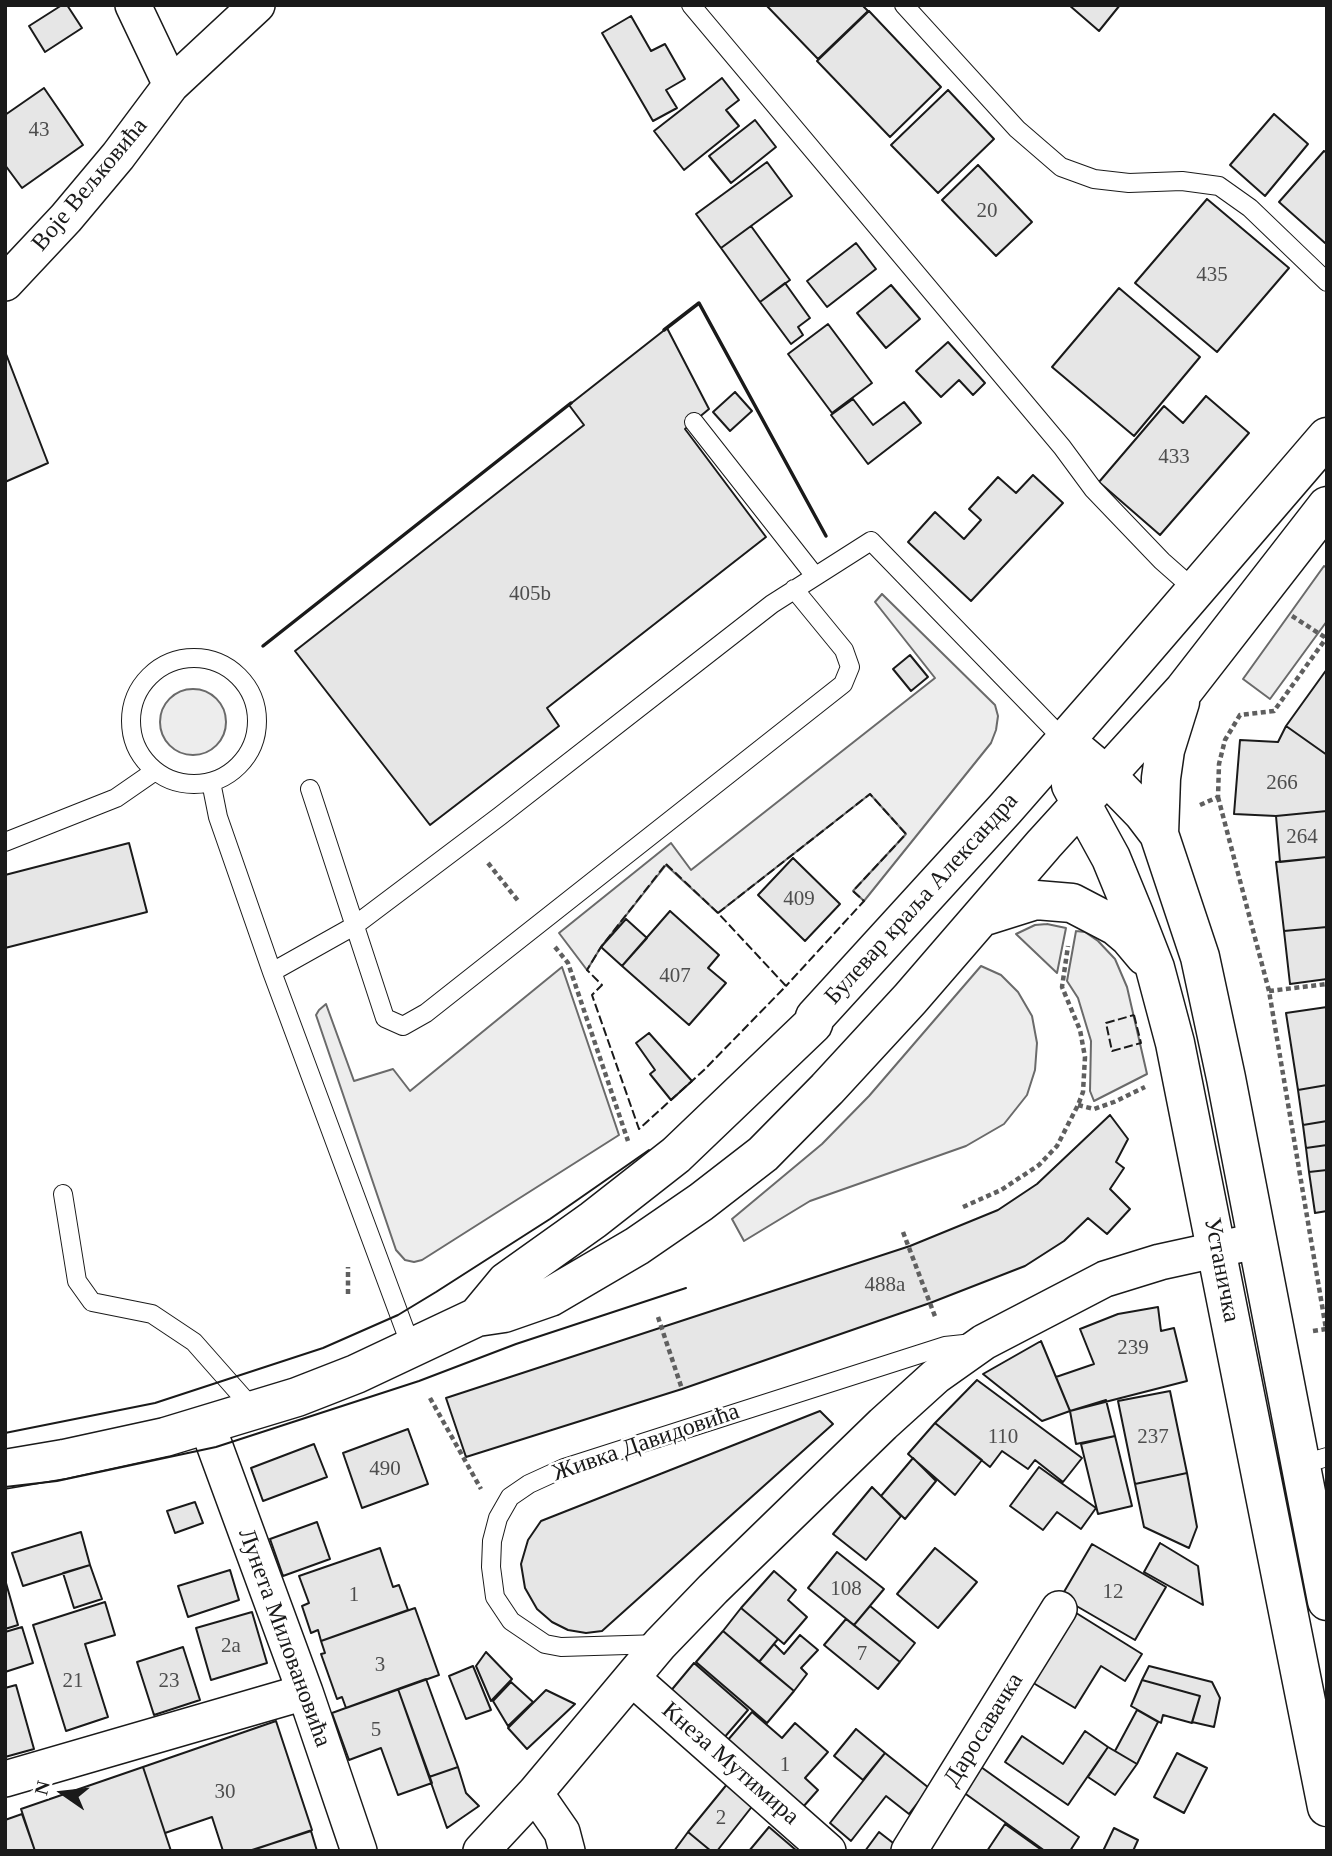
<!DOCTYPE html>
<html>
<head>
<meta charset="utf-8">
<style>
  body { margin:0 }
  #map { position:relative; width:1332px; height:1856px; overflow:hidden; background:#fff; font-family:Georgia,serif }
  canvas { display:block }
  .frame { position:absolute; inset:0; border:7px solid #1a1a1a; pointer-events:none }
  .north { position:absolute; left:28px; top:1758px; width:70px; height:70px; -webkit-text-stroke:5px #fff; paint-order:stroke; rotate:284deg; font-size:19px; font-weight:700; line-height:28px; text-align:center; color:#1a1a1a }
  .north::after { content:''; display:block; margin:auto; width:24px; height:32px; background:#1a1a1a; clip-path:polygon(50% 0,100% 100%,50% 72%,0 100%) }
</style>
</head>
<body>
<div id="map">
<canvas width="1332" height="1856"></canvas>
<div class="frame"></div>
<div class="north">N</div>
</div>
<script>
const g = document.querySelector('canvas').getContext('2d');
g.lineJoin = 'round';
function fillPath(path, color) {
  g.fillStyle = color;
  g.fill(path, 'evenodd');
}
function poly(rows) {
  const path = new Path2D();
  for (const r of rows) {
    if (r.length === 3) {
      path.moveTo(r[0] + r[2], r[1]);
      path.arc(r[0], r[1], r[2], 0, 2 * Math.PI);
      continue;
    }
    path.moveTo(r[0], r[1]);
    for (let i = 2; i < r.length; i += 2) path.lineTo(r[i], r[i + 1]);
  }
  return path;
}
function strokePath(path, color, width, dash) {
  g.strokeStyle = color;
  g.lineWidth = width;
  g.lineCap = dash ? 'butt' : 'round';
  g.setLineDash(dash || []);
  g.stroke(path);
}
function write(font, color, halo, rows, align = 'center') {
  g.font = font + ' Georgia,serif';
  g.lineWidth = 5;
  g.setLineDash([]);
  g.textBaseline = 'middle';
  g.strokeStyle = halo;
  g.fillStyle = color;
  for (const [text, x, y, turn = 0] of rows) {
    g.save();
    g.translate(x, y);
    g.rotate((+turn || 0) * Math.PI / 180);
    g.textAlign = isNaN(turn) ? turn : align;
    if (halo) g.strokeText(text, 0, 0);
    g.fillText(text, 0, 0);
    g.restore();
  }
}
const green = poly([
  [1324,566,1327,568,1327,621,1270,699,1243,679,1324,566],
  [882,594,995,705,998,716,996,730,991,743,864,901,853,891,906,834,870,794,718,913,666,865,601,947,587,970,559,933,671,843,691,870,935,678,875,602,882,594],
  [193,722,33],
  [1047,924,1066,928,1057,973,1016,934,1035,925,1047,924],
  [1076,931,1085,932,1098,941,1115,959,1127,987,1147,1074,1094,1101,1090,1091,1091,1041,1078,998,1067,981,1076,931],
  [981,966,1001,975,1018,992,1032,1016,1037,1043,1035,1070,1027,1095,1004,1124,966,1146,810,1201,744,1241,732,1219,822,1144,869,1096,981,966],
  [562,967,619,1135,422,1260,414,1262,405,1260,396,1250,316,1015,319,1010,326,1004,354,1081,393,1069,410,1091,562,967]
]);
const building = poly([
  [62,5,67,5,82,28,45,52,29,26,62,5],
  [766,5,862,5,868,11,818,59,766,5],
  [1069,5,1120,5,1099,31,1069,5],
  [869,11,941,87,890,137,817,61,869,11],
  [631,16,651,51,665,44,685,79,666,90,677,108,653,121,602,33,631,16],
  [722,78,739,100,726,110,739,126,684,170,654,131,722,78],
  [44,88,83,145,22,188,5,165,5,115,44,88],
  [948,90,994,139,938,193,891,145,948,90],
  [1274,114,1308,144,1265,196,1230,165,1274,114],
  [755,120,776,147,731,183,709,156,755,120],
  [1324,151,1327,153,1327,241,1325,243,1279,202,1324,151],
  [767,162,792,196,721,248,696,214,767,162],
  [978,165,1032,222,996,256,942,200,978,165],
  [1207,199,1289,268,1217,352,1135,283,1207,199],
  [751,226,790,280,760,302,721,248,751,226],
  [856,243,876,269,827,307,807,281,856,243],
  [785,283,810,318,798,327,803,335,791,344,760,302,785,283],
  [891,285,920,319,886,348,857,313,891,285],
  [1119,288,1200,357,1134,436,1052,367,1119,288],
  [828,324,872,383,832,413,788,354,828,324],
  [667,328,709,409,685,429,766,537,547,708,559,726,430,825,295,651,584,425,569,405,667,328],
  [948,342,985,383,973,395,959,380,941,397,916,371,948,342],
  [6,354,48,463,5,482,5,355,6,354],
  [735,392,752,411,730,431,713,412,735,392],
  [1206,396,1249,433,1160,535,1099,482,1164,406,1183,423,1206,396],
  [853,399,873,425,904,402,921,423,868,464,831,415,853,399],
  [1033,475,1063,503,971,601,908,542,935,512,964,539,981,520,969,509,998,477,1016,493,1033,475],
  [910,655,928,677,911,691,893,669,910,655],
  [1327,669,1327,755,1286,726,1327,669],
  [1286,726,1327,755,1327,811,1276,816,1234,814,1240,740,1278,742,1286,726],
  [1327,811,1327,857,1280,862,1276,816,1327,811],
  [129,843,147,912,5,948,5,875,129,843],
  [1327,857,1327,927,1284,931,1276,862,1327,857],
  [793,858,840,904,805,941,758,895,793,858],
  [670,911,719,955,708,968,726,983,689,1025,622,966,670,911],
  [626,919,647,938,622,966,601,947,626,919],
  [1327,927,1327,979,1290,984,1284,931,1327,927],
  [1327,1007,1327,1085,1298,1090,1286,1013,1327,1007],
  [649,1033,692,1081,671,1100,650,1074,655,1070,636,1043,649,1033],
  [1327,1085,1327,1121,1303,1125,1298,1090,1327,1085],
  [1110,1115,1128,1139,1116,1162,1124,1168,1110,1189,1130,1209,1107,1234,1088,1218,1064,1241,1025,1266,930,1303,682,1389,466,1457,446,1398,910,1246,998,1210,1037,1184,1110,1115],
  [1327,1121,1327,1145,1306,1148,1303,1125,1327,1121],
  [1327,1145,1327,1170,1309,1172,1306,1148,1327,1145],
  [1327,1170,1327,1211,1315,1213,1309,1172,1327,1170],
  [1158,1307,1161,1331,1174,1328,1187,1381,1070,1411,1056,1377,1094,1364,1080,1329,1118,1314,1158,1307],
  [1041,1341,1070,1411,1042,1421,983,1374,1041,1341],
  [977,1380,1082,1458,1063,1482,1035,1460,1028,1469,1002,1451,990,1467,935,1423,977,1380],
  [1170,1391,1187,1473,1135,1484,1118,1401,1170,1391],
  [1106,1400,1115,1436,1076,1444,1070,1411,1106,1400],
  [820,1411,833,1424,602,1631,586,1633,568,1630,552,1622,537,1609,525,1588,521,1564,528,1540,541,1521,820,1411],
  [935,1423,982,1460,955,1495,908,1454,935,1423],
  [408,1429,428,1484,362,1508,343,1453,408,1429],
  [1115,1436,1132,1506,1098,1514,1081,1444,1115,1436],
  [314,1444,327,1477,263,1501,251,1468,314,1444],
  [913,1458,936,1481,905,1519,881,1496,913,1458],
  [1039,1467,1096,1508,1081,1529,1057,1512,1043,1530,1010,1506,1039,1467],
  [1187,1473,1197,1527,1189,1548,1144,1527,1135,1484,1187,1473],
  [872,1487,901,1516,866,1560,833,1534,872,1487],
  [195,1502,203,1523,175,1533,167,1511,195,1502],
  [317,1522,330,1559,283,1576,270,1539,317,1522],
  [81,1532,90,1565,23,1586,12,1553,81,1532],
  [1160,1543,1198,1566,1203,1605,1144,1572,1160,1543],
  [1092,1544,1166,1587,1135,1640,1061,1597,1092,1544],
  [380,1548,393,1587,399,1585,408,1610,321,1641,318,1630,311,1633,302,1606,309,1603,299,1576,380,1548],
  [935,1548,977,1582,938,1628,897,1594,935,1548],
  [837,1552,884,1589,854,1625,808,1588,837,1552],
  [90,1565,102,1599,74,1608,63,1573,90,1565],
  [230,1570,239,1600,188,1617,178,1586,230,1570],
  [774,1571,796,1590,788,1600,807,1617,784,1644,741,1608,774,1571],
  [6,1583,18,1625,5,1629,5,1583,6,1583],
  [105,1602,115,1635,85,1644,108,1717,66,1731,33,1625,105,1602],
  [870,1606,915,1643,900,1662,854,1625,870,1606],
  [415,1608,439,1675,346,1708,342,1697,337,1699,321,1654,325,1653,321,1641,415,1608],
  [741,1608,778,1639,759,1662,723,1631,741,1608],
  [1073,1611,1142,1654,1125,1681,1101,1666,1075,1708,1030,1681,1073,1611],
  [252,1612,267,1663,211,1680,196,1628,252,1612],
  [846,1619,900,1662,878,1689,824,1645,846,1619],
  [22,1627,33,1663,5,1672,5,1632,22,1627],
  [723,1631,794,1691,767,1723,696,1662,723,1631],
  [800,1635,818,1650,801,1668,807,1674,794,1691,759,1662,774,1644,784,1654,800,1635],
  [183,1647,200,1700,154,1715,137,1662,183,1647],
  [486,1652,512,1679,491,1701,476,1666,486,1652],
  [694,1663,748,1710,723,1739,669,1693,694,1663],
  [473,1666,491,1710,466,1719,449,1676,473,1666],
  [1149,1666,1212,1682,1220,1698,1214,1727,1192,1722,1200,1696,1142,1680,1149,1666],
  [426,1679,458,1767,429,1777,398,1689,426,1679],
  [1142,1680,1200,1696,1192,1723,1163,1715,1161,1723,1131,1706,1142,1680],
  [511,1682,533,1702,508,1726,493,1701,511,1682],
  [16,1685,34,1749,5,1757,5,1688,16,1685],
  [398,1689,432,1783,398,1795,381,1748,349,1760,332,1713,398,1689],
  [546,1690,575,1704,527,1749,508,1728,546,1690],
  [1137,1710,1158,1722,1137,1764,1115,1751,1137,1710],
  [752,1712,782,1738,795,1723,828,1752,805,1778,818,1790,803,1807,727,1741,752,1712],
  [276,1721,312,1830,250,1851,223,1851,212,1817,165,1833,143,1767,276,1721],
  [856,1729,885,1753,863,1780,834,1756,856,1729],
  [1085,1731,1108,1747,1068,1805,1005,1762,1022,1736,1063,1764,1085,1731],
  [1108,1747,1137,1764,1115,1795,1088,1777,1108,1747],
  [885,1753,929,1788,909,1814,886,1796,851,1841,830,1823,885,1753],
  [1177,1753,1207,1768,1184,1813,1154,1797,1177,1753],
  [143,1767,171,1851,35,1851,21,1809,143,1767],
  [458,1767,466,1793,479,1806,447,1828,429,1777,458,1767],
  [981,1767,1079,1837,1070,1851,1045,1851,963,1792,981,1767],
  [728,1783,754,1804,717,1851,711,1851,688,1832,728,1783],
  [22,1814,35,1851,5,1851,5,1820,22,1814],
  [1005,1824,1043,1851,987,1851,1005,1824],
  [769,1827,797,1851,749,1851,769,1827],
  [1114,1828,1138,1840,1133,1851,1103,1851,1114,1828],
  [311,1831,317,1851,252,1850,311,1831],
  [688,1832,711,1851,674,1851,688,1832],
  [879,1832,897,1846,893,1851,865,1851,879,1832]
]);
const path = poly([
  [1292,616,1326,638],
  [1218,797,1269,991,1326,1329],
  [1200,805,1218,797,1219,764,1225,740,1240,715,1274,711,1327,637],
  [488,863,519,902],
  [555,947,568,963,628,1141],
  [1269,991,1327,984],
  [1078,1105,1094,1109,1114,1102,1145,1087],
  [963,1207,1001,1190,1039,1165,1057,1146,1078,1105,1083,1092,1085,1057,1080,1030,1062,987,1068,946],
  [903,1232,936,1319],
  [348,1294,348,1267],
  [658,1317,682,1389],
  [1313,1331,1326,1329,1327,1333],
  [430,1398,481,1489]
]);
const lane = poly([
  [691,5,1062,447,1093,489,1162,561,1196,591],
  [904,5,1017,129,1061,167,1094,179,1129,183,1182,181,1219,186,1250,208,1327,282],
  [694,422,815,576],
  [194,721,63],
  [211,782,218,817,272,972,412,1349],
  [310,789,385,1018,403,1026,426,1013,843,684,850,667,844,650,794,589],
  [5,842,116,798,155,771],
  [272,972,354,926,500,816,772,604,871,541,1064,740],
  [63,1194,77,1281,92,1302,152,1314,194,1342,254,1410],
  [1300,1465,1327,1457],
  [660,1644,561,1647,545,1644,511,1621,495,1597,491,1567,492,1541,498,1518,510,1497,529,1484,564,1468,945,1346,973,1343]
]);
const street = poly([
  [133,5,171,85],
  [5,283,66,218,118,156,171,85,257,5],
  [207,1425,305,1692,359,1851],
  [632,1678,828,1851],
  [5,1779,305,1692],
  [535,1793,562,1832,567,1851],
  [481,1851,535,1793,660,1644,713,1589,883,1424,936,1376,984,1342,1105,1279,1160,1262,1256,1241],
  [909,1851,1059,1609]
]);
const secondary = poly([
  [1064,740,1107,776,1143,813,1159,834,1200,957,1226,1078,1327,1601],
  [1071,785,1111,858,1134,914,1155,968,1175,1043,1327,1807],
  [1159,834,1161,778,1165,750,1180,702],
  [982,917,1036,900,1072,903,1116,926,1129,937,1145,956],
  [477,1317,506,1282,593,1220,676,1155,813,1024,815,1017,1005,809,1125,672,1327,437],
  [5,1469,64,1459,165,1437,297,1397,356,1374,477,1317,504,1313,550,1297,637,1246,701,1202,763,1154,827,1089,910,999,1044,844,1184,690,1327,506]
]);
const tram = poly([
  [5,1433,155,1403,323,1348,398,1315,436,1292,550,1219,649,1150],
  [5,1487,57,1481,216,1447,419,1381,516,1344,686,1288]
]);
const fence = poly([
  [666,864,718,913,786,986,704,1070,639,1129,592,995,602,985,587,970,601,947,666,864],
  [718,913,870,794,906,834,853,891,864,901,786,986],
  [1134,1015,1141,1043,1112,1051,1106,1023,1134,1015]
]);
const wall = poly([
  [664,330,699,303,826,536],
  [263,646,571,403]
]);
const numberNames = [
  ["43",39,130],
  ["20",987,211],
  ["435",1212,275],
  ["433",1174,457],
  ["405b",530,594],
  ["266",1282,783],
  ["264",1302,837],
  ["409",799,899],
  ["407",675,976],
  ["488a",885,1285],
  ["239",1133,1348],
  ["110",1003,1437],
  ["237",1153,1437],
  ["490",385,1469],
  ["108",846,1589],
  ["12",1113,1592],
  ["1",354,1595],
  ["2a",231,1646],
  ["7",862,1654],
  ["3",380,1665],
  ["21",73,1681],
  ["23",169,1681],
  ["5",376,1730],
  ["1",785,1765],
  ["30",225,1792],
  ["2",721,1818]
];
const streetNames = [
  ["Воје Вељковића",90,185,-50],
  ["Булевар краља Александра",922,899,-48],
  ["Устаничка",1221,1270,79],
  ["Живка Давидовића",646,1443,-19],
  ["Лунета Миловановића",284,1638,70],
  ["Даросавачка",984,1730,-58],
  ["Кнеза Мутимира",730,1764,41]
];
fillPath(green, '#ededed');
strokePath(green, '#6a6a6a', 2);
fillPath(building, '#e6e6e6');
strokePath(building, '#1a1a1a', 2);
strokePath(lane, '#1a1a1a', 20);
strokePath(street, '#1a1a1a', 38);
strokePath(secondary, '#1a1a1a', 41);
strokePath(path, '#5f5f5f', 4.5, [5, 3.5]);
strokePath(lane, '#fff', 18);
strokePath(street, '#fff', 35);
strokePath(secondary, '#fff', 38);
strokePath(tram, '#1a1a1a', 2);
strokePath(fence, '#1a1a1a', 2, [9, 3.5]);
strokePath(wall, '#1a1a1a', 3.5);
write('21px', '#4d4d4d', null, numberNames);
write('24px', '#1a1a1a', '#fff', streetNames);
</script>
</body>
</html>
